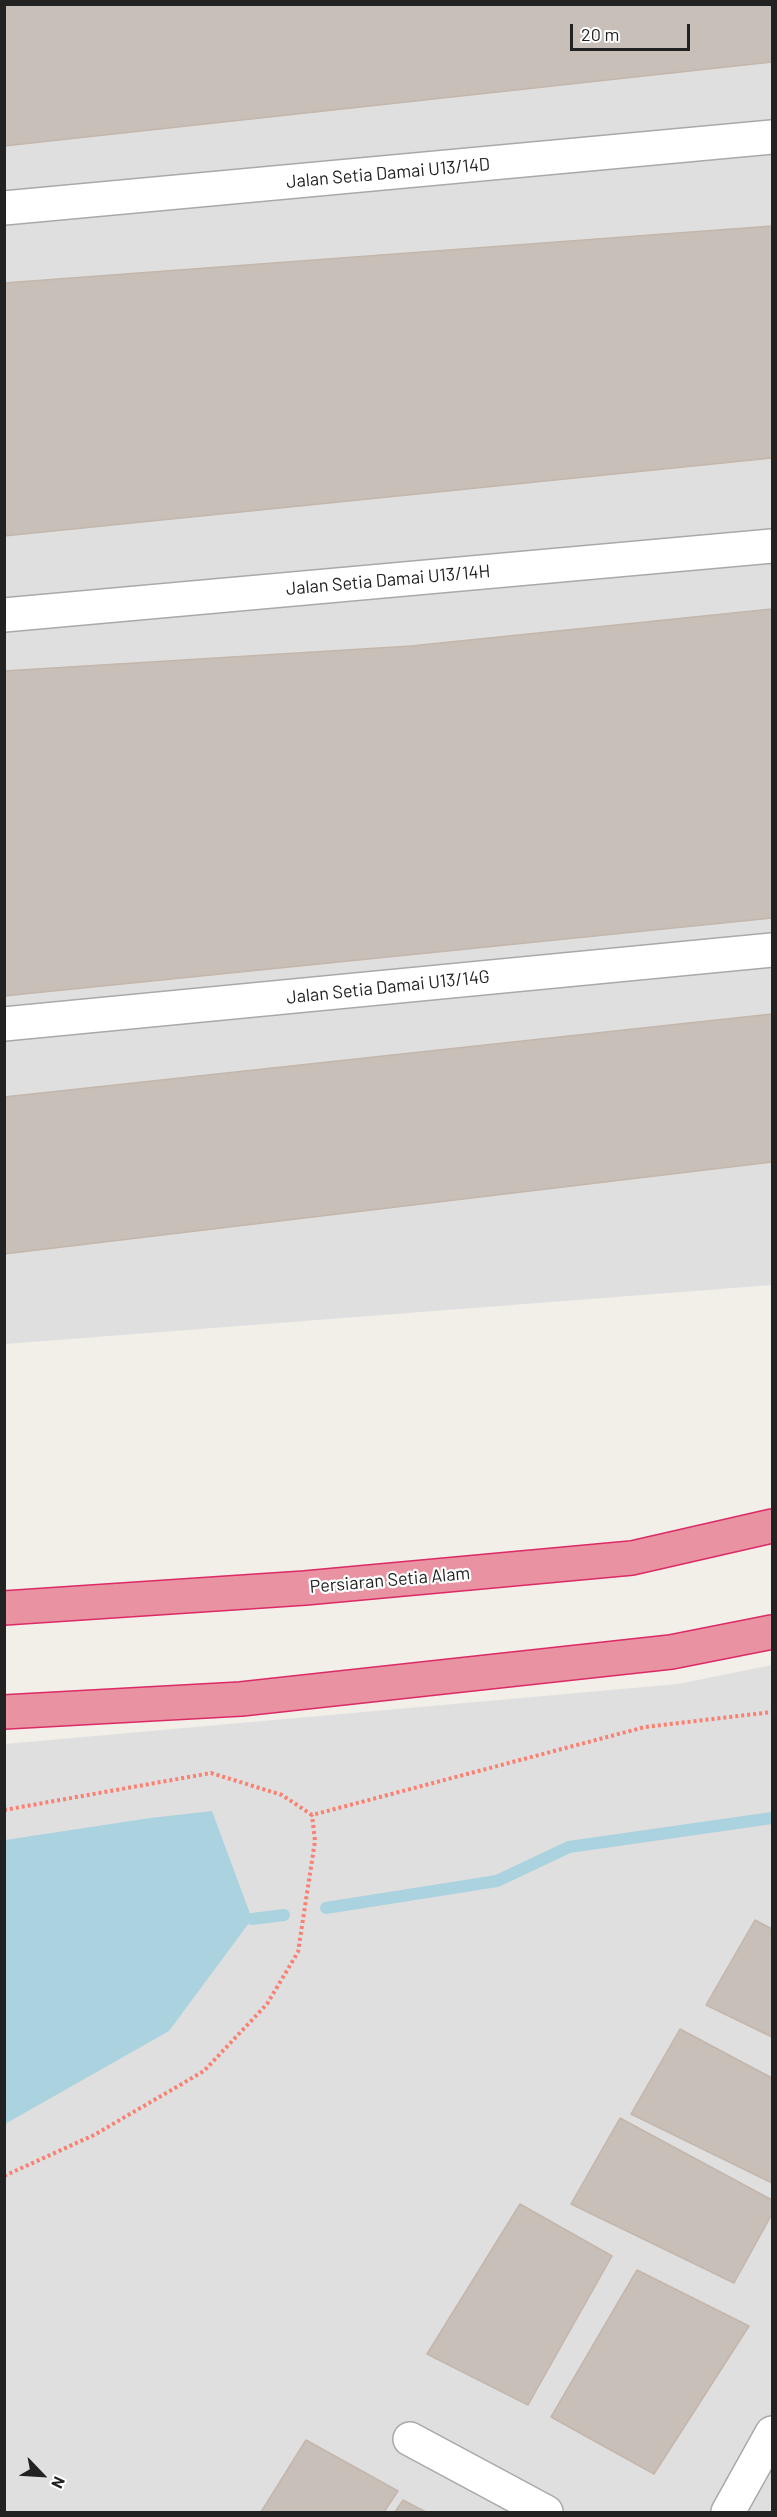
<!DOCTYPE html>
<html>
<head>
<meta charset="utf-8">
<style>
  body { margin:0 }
  #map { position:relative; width:777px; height:2517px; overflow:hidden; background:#f2efe9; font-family:Barlow,sans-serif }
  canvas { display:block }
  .frame { position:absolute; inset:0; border:6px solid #222; pointer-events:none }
  .north { position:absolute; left:12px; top:2445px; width:60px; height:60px; -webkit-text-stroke:4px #fff; paint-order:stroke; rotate:115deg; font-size:16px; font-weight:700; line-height:24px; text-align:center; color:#222 }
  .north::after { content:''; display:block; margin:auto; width:21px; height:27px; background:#222; clip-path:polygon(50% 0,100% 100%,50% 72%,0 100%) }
  .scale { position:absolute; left:570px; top:24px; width:120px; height:27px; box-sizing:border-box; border:3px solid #222; border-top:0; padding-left:8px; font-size:18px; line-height:21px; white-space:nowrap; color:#222; -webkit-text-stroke:4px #fff; paint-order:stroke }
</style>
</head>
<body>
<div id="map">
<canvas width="777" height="2517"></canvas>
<div class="frame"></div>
<div class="north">N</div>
<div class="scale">20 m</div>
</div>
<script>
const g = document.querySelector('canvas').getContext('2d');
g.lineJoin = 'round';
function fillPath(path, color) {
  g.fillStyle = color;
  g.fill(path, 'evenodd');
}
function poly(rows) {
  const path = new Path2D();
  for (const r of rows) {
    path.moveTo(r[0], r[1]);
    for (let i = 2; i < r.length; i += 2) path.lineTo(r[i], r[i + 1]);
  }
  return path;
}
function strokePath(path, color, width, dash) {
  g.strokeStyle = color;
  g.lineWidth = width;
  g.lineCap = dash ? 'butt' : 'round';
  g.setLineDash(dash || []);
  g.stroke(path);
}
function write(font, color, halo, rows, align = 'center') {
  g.font = font + ' Barlow,sans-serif';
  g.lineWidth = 4.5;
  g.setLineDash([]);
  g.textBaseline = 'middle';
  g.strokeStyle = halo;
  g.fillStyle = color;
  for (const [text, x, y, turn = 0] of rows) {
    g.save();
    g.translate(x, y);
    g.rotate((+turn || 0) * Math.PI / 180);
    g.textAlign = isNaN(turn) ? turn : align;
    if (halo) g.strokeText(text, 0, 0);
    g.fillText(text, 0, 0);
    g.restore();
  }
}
const residential = poly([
  [5,5,772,5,772,1285,5,1344],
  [772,1665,772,2512,5,2512,5,1744,678,1684]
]);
const water = poly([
  [212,1811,252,1919,169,2031,5,2124,5,1840,150,1818]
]);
const stream = poly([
  [326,1908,497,1881,569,1847,772,1818],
  [252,1919,284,1915]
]);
const building = poly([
  [4,4,772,4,772,62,4,146,4,4],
  [772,226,772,458,4,536,4,283,772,226],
  [772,609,772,918,4,996,4,671,411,646,772,609],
  [772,1014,772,1162,4,1254,4,1097,772,1014],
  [755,1920,772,1929,772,2037,706,2005,755,1920],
  [680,2029,772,2078,772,2183,631,2114,680,2029],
  [620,2118,772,2200,772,2214,734,2283,571,2204,620,2118],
  [520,2204,612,2256,528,2405,427,2354,520,2204],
  [637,2270,749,2326,654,2474,551,2417,637,2270],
  [306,2440,398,2491,384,2512,261,2512,306,2440],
  [403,2500,426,2512,395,2512,403,2500]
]);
const path = poly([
  [4,1810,211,1773,282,1795,312,1815,645,1727,772,1712],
  [4,2176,94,2135,204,2071,267,2004,298,1952,315,1841,312,1815]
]);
const street = poly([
  [4,208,772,137],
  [4,615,772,546],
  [4,1024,772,950],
  [410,2439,546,2512],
  [728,2512,772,2433]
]);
const highway = poly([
  [4,1608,305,1588,632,1558,772,1526],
  [4,1712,241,1699,671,1652,772,1632]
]);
const streetNames = [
  ["Jalan Setia Damai U13/14D",388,173,-5],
  ["Jalan Setia Damai U13/14H",388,580,-5],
  ["Jalan Setia Damai U13/14G",388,987,-6],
  ["Persiaran Setia Alam",390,1580,-5]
];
fillPath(residential, '#e0dfdf');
fillPath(water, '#aad3df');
strokePath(stream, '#aad3df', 12);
fillPath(building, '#c7bfb8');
strokePath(building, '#c4b6ab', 1.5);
strokePath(street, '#a9a9a9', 36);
strokePath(highway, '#dc2a67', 36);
strokePath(path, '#fa8072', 4, [3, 3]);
strokePath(street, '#fff', 33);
strokePath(highway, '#e892a2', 33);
write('18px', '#222', '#fff', streetNames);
</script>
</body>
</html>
